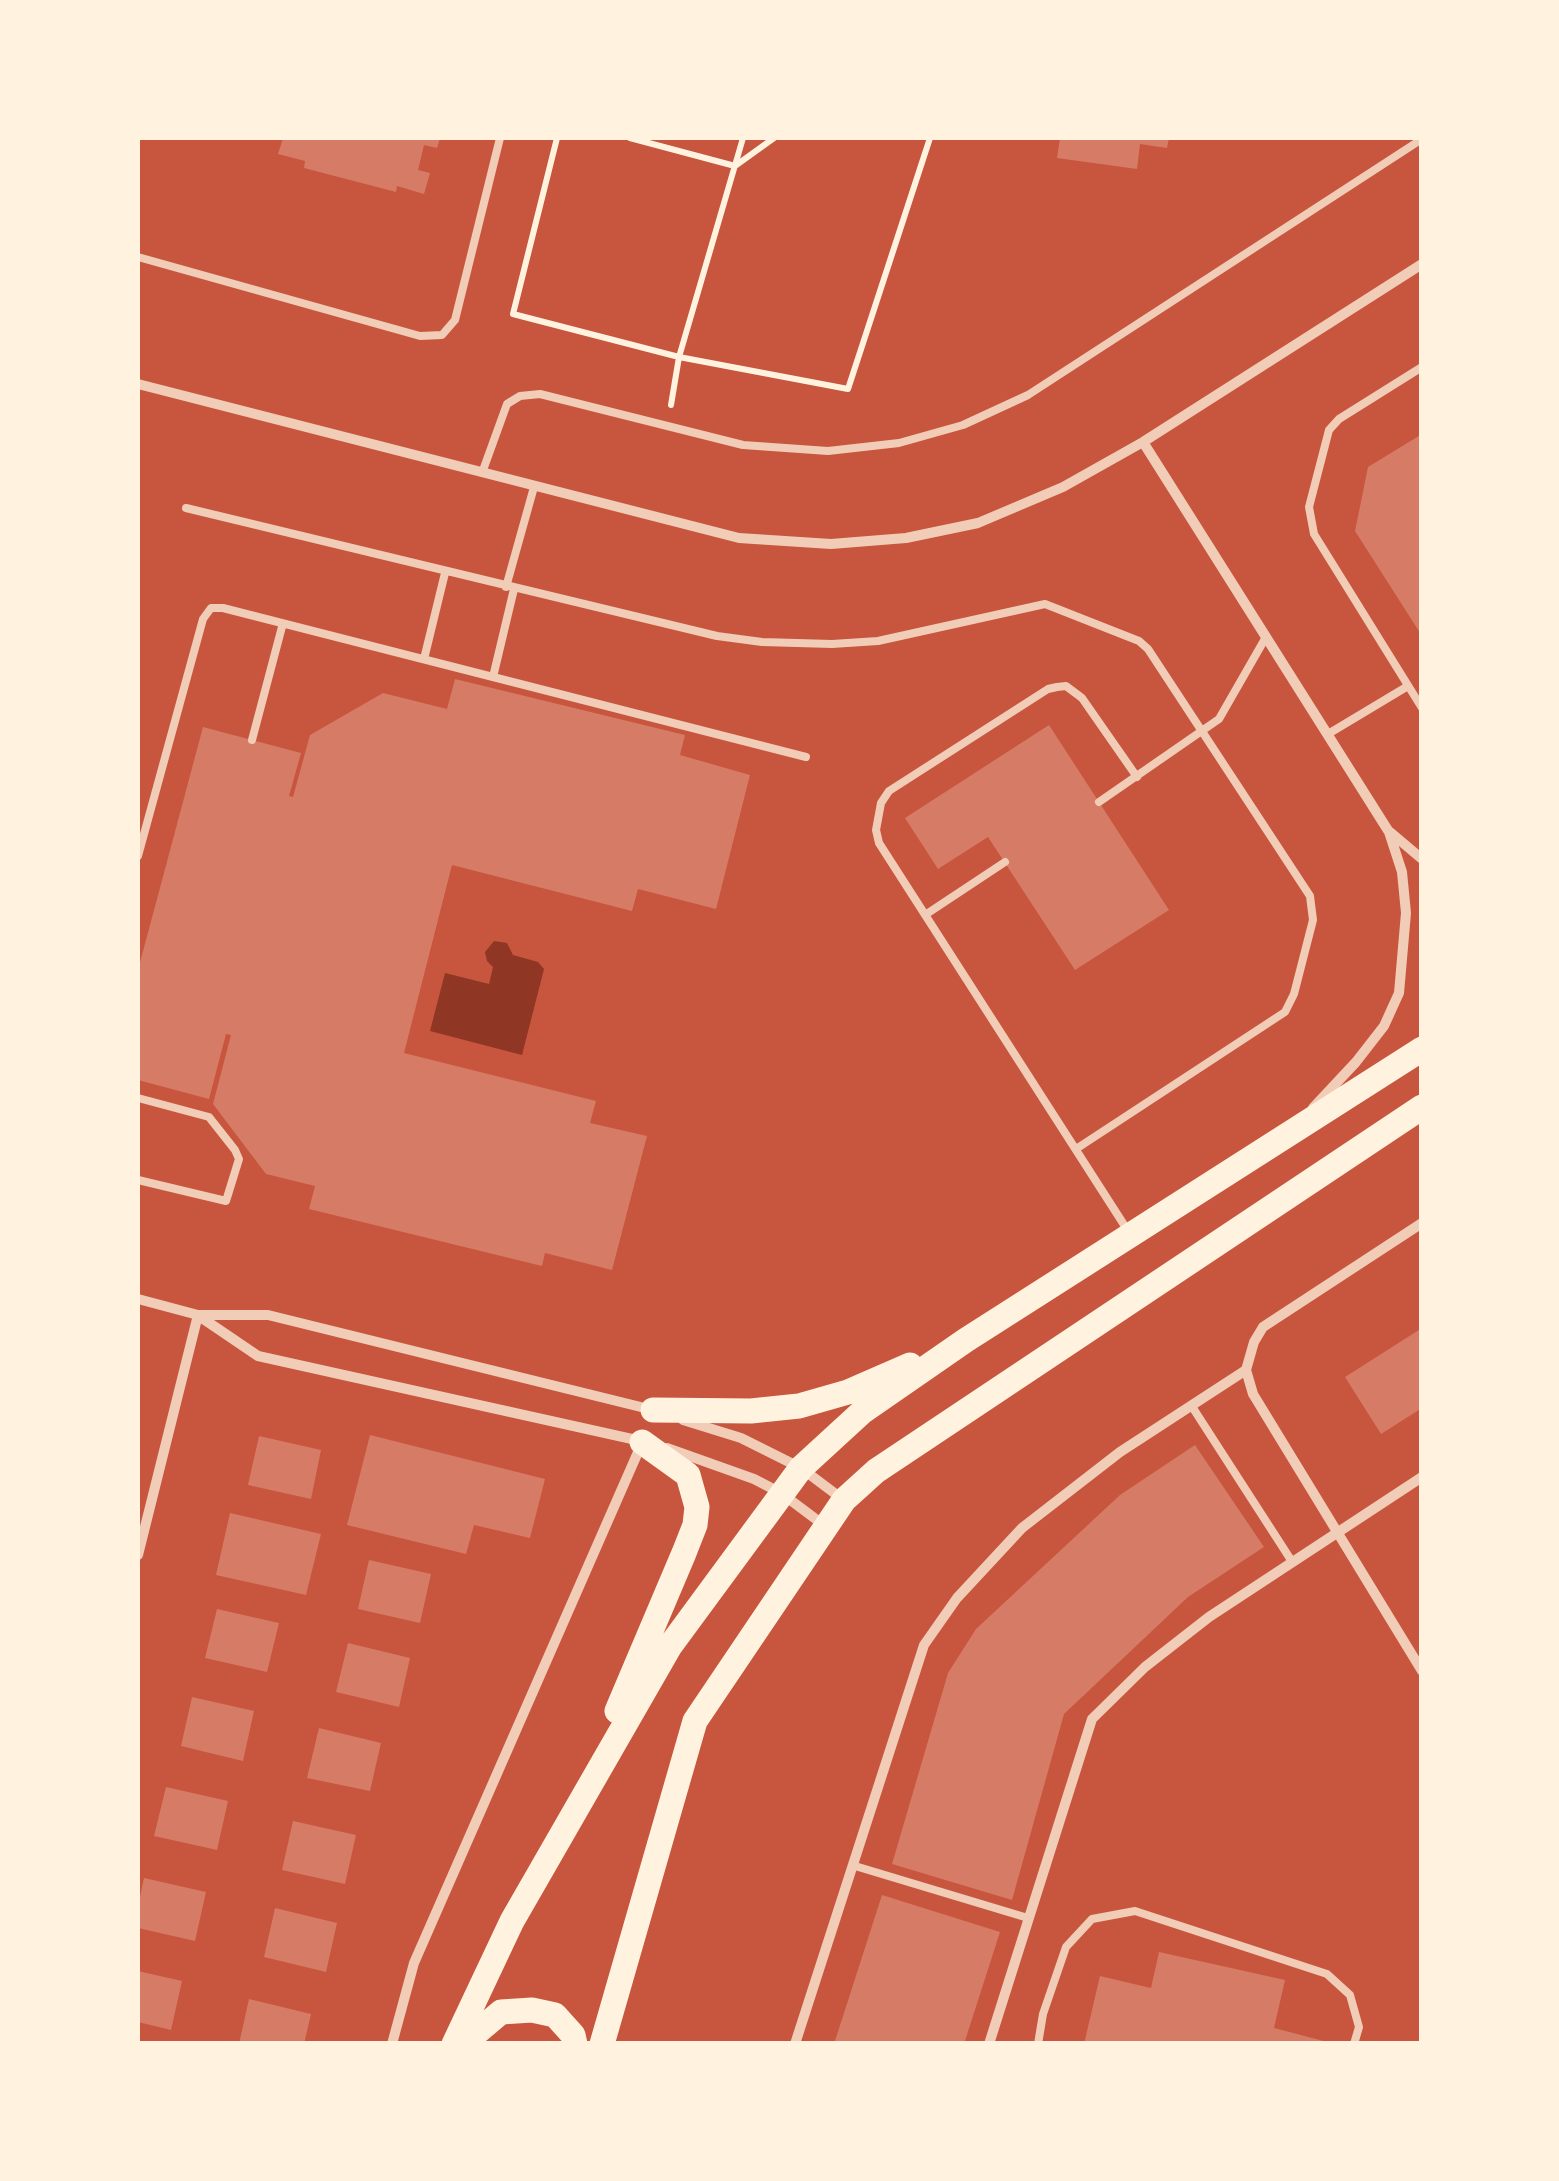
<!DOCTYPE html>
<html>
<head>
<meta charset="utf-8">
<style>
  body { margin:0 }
  #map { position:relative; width:1559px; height:2181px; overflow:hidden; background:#c8553d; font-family:Barlow,sans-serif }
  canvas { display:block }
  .frame { position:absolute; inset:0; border:140px solid #fff3e0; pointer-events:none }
</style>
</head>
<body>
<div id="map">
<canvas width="1559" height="2181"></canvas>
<div class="frame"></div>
</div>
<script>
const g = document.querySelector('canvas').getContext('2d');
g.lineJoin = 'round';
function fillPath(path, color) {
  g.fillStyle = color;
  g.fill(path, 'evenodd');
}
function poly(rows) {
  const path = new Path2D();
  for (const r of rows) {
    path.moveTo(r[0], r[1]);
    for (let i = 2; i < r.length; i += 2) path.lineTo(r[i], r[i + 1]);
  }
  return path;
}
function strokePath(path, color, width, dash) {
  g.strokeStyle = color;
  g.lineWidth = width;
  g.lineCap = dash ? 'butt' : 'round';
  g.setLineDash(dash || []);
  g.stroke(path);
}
const water = poly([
  [494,941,507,943,513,955,538,962,544,969,522,1055,430,1031,445,973,489,984,493,967,487,961,485,952]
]);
const building = poly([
  [283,138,440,138,437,148,424,145,418,170,430,173,424,194,397,186,396,192,304,168,305,161,278,154],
  [1060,138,1169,138,1167,148,1140,144,1137,169,1057,158],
  [1422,434,1422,636,1355,531,1368,467],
  [455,679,685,735,680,755,750,775,716,909,638,889,632,911,452,865,404,1053,596,1101,590,1123,647,1136,612,1270,545,1253,542,1266,309,1209,315,1186,266,1174,213,1104,231,1035,226,1034,209,1099,138,1080,138,970,203,727,301,753,289,796,293,797,310,735,383,693,447,709],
  [1049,725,1169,910,1075,970,988,837,938,869,905,818],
  [1422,1328,1422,1408,1381,1434,1345,1377],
  [370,1435,545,1479,530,1538,474,1525,466,1554,347,1525],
  [259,1436,321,1450,311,1499,248,1485],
  [1195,1445,1264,1547,1188,1597,1064,1714,1012,1900,892,1864,948,1673,976,1629,1120,1495],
  [230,1513,321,1534,306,1595,216,1575],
  [369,1560,431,1574,420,1623,358,1609],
  [217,1609,279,1623,267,1672,205,1658],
  [348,1643,410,1658,399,1707,336,1692],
  [192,1697,254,1711,243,1761,181,1746],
  [319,1728,381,1743,370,1791,307,1778],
  [166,1787,228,1801,217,1850,154,1836],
  [293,1821,356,1835,345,1884,282,1870],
  [144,1878,206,1892,195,1941,138,1928,138,1906],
  [882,1895,1000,1932,964,2044,834,2044],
  [275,1908,337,1923,326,1972,264,1957],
  [1159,1952,1285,1980,1274,2028,1335,2044,1084,2044,1100,1976,1151,1988],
  [138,1971,182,1981,171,2030,138,2022],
  [249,1999,311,2014,304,2044,239,2044]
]);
const path = poly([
  [557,138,513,314,679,357,848,389,930,138],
  [630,138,735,166,774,138],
  [671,405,679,357,743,138]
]);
const service = poly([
  [138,257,420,336,442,335,455,320,500,138],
  [1422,367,1339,419,1329,430,1309,507,1314,534,1422,708],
  [482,473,507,404,520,396,540,394,743,445,828,451,899,443,963,425,1028,395,1422,139],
  [186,508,717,636,762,642,832,644,878,641,1045,604,1139,641,1148,649,1310,896,1313,920,1294,994,1285,1012,1076,1149],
  [506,587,534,487],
  [424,659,445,573],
  [493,677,514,589],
  [1328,734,1408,686],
  [252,740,283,623],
  [1099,802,1219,719,1266,637],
  [138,856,203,619,211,608,223,608,806,757],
  [925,915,1005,862],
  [138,1098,209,1117,235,1150,239,1159,226,1201,138,1180],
  [1128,1231,879,843,876,830,881,803,889,791,1048,689,1057,687,1066,686,1082,698,1137,777],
  [1191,1405,1291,1560],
  [855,1866,1028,1918],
  [1038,2044,1043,2014,1066,1947,1092,1919,1135,1911,1327,1974,1350,1995,1359,2027,1354,2044]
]);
const minor = poly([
  [138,384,739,538,831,544,906,538,978,523,1063,487,1143,442,1422,264],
  [1143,442,1389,832,1402,872,1406,913,1399,993,1384,1026,1356,1062,1313,1108],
  [1390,832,1422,859],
  [1422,1223,1263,1327,1254,1342,1246,1370,1253,1394,1422,1671],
  [138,1299,198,1315,268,1315,653,1410],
  [199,1316,258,1356,641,1441],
  [683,1420,741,1438,801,1468,841,1498],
  [667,1448,754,1479,781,1493,825,1526],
  [138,1555,198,1315],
  [392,2044,414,1963,642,1443],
  [795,2044,924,1645,957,1598,1022,1528,1120,1452,1246,1370],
  [989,2044,1092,1719,1145,1667,1209,1617,1422,1477]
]);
const primary = poly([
  [653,1410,751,1411,799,1406,848,1392,910,1365],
  [617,1711,684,1553,695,1525,697,1507,688,1475,642,1442],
  [454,2044,512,1921,670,1646,801,1468,862,1412,966,1340,1422,1049],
  [463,2044,501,2012,532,2010,555,2015,573,2035,575,2044],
  [602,2044,695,1721,844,1500,876,1471,1422,1107]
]);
fillPath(water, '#8f3625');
fillPath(building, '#d67c66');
strokePath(path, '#fff3e0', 6);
strokePath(service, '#f1ccb7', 8);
strokePath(minor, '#f1ccb7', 10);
strokePath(primary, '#fff3e0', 25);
</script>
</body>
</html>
